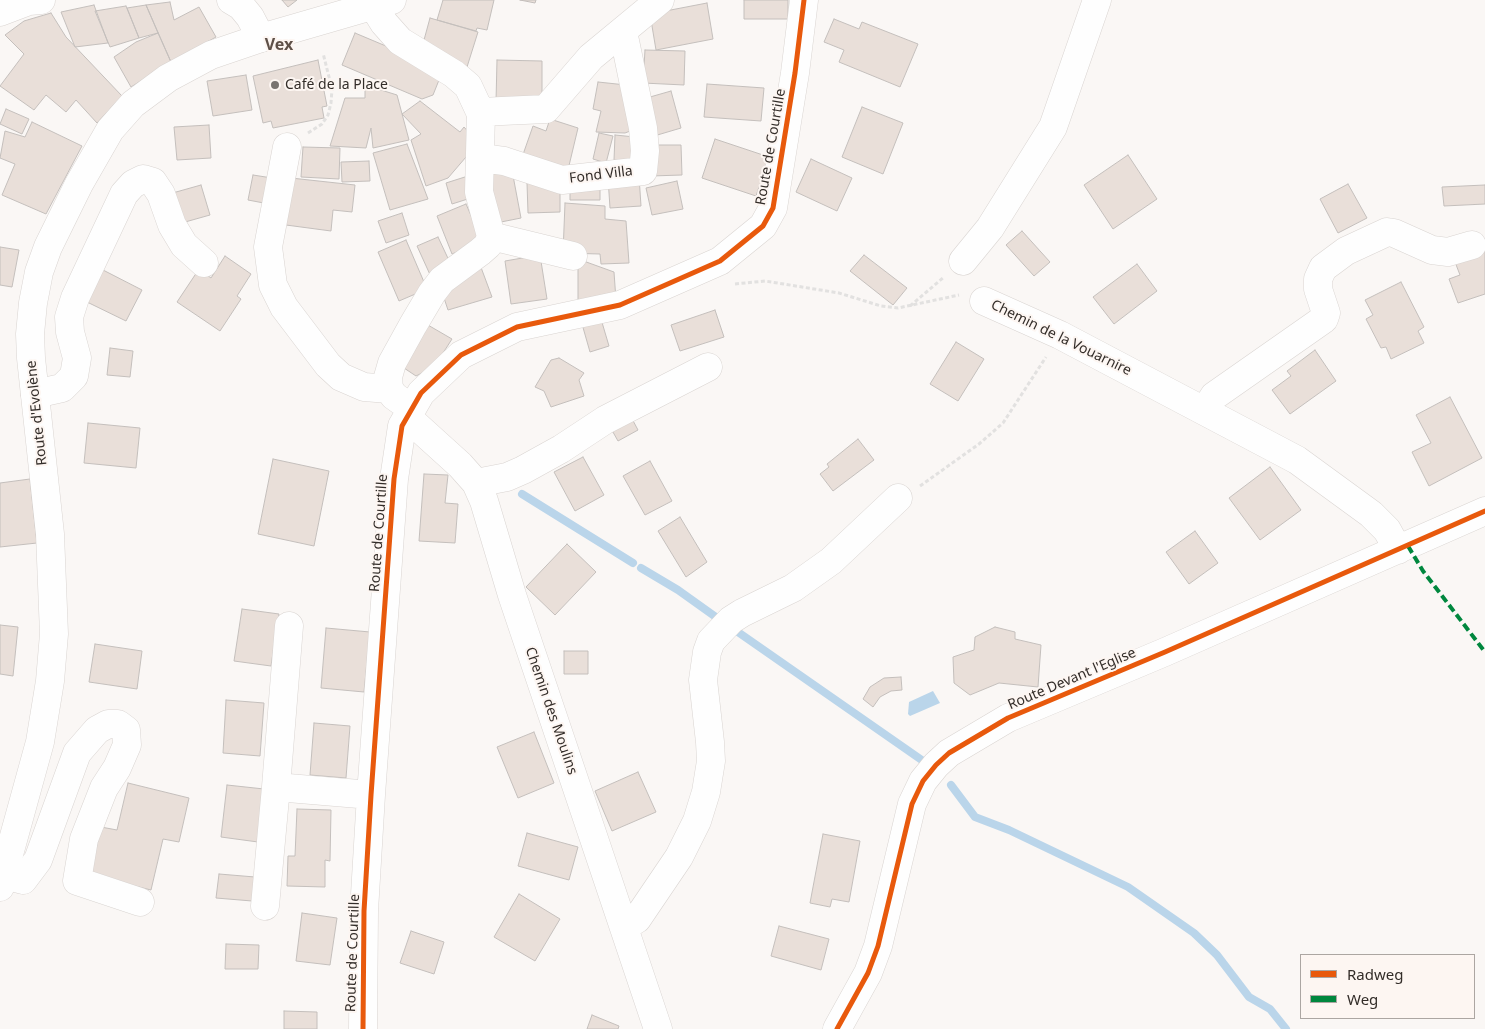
<!DOCTYPE html>
<html>
<head>
<meta charset="utf-8">
<style>
  body { margin:0 }
  #map { position:relative; width:1485px; height:1029px; overflow:hidden; background:#faf7f5; font-family:"Noto Sans",sans-serif }
  canvas { display:block }
  .legend { position:absolute; left:1300px; top:954px; width:175px; height:65px; box-sizing:border-box; background:#fdf6f2; border:1px solid #aca6a2; margin:0; padding:6px 9px; list-style:none; font-size:15px; color:#332d29 }
  .legend li { display:flex; align-items:center; gap:10px; height:25px }
  .legend b { width:25px; border:1px solid #aca6a2 }
</style>
</head>
<body>
<div id="map">
<canvas width="1485" height="1029"></canvas>
<ul class="legend">
<li><b style="height:6px;background:#e8590c"></b>Radweg</li>
<li><b style="height:6px;background:#00873e"></b>Weg</li>
</ul>
</div>
<script>
const g = document.querySelector('canvas').getContext('2d');
g.lineJoin = 'round';
function fillPath(path, color) {
  g.fillStyle = color;
  g.fill(path, 'evenodd');
}
function poly(rows) {
  const path = new Path2D();
  for (const r of rows) {
    path.moveTo(r[0], r[1]);
    for (let i = 2; i < r.length; i += 2) path.lineTo(r[i], r[i + 1]);
  }
  return path;
}
function strokePath(path, color, width, dash) {
  g.strokeStyle = color;
  g.lineWidth = width;
  g.lineCap = dash ? 'butt' : 'round';
  g.setLineDash(dash || []);
  g.stroke(path);
}
function write(font, color, halo, rows, align = 'center') {
  g.font = font + ' "Noto Sans",sans-serif';
  g.lineWidth = 4;
  g.setLineDash([]);
  g.textBaseline = 'middle';
  g.strokeStyle = halo;
  g.fillStyle = color;
  for (const [text, x, y, turn = 0] of rows) {
    g.save();
    g.translate(x, y);
    g.rotate((+turn || 0) * Math.PI / 180);
    g.textAlign = isNaN(turn) ? turn : align;
    if (halo) g.strokeText(text, 0, 0);
    g.fillText(text, 0, 0);
    g.restore();
  }
}
const water = poly([
  [933,691,940,703,910,716,908,714,909,702]
]);
const stream = poly([
  [522,494,633,563],
  [641,568,678,590,720,620],
  [735,630,926,763],
  [951,785,975,817,1009,830,1128,887,1194,933,1217,955,1249,997,1270,1009,1286,1029]
]);
const building = poly([
  [282,0,297,0,288,7,282,0],
  [443,0,494,0,487,30,477,28,476,31,437,20,443,0],
  [520,0,536,0,535,3,520,0],
  [744,0,788,0,788,19,744,19,744,0],
  [170,2,174,20,199,7,216,37,171,62,146,5,170,2],
  [707,3,713,39,656,50,650,14,707,3],
  [94,5,108,43,75,47,61,12,94,5],
  [146,5,158,33,139,38,127,8,146,5],
  [126,6,139,38,110,47,95,11,126,6],
  [51,13,66,37,122,96,97,123,76,100,66,112,46,95,34,110,0,86,24,54,5,35,24,21,51,13],
  [430,18,478,32,467,67,421,51,430,18],
  [834,19,859,29,862,22,918,44,900,87,839,62,844,50,824,42,834,19],
  [158,33,171,62,131,87,114,57,136,42,158,33],
  [355,33,431,65,439,80,433,95,422,99,342,65,355,33],
  [645,50,685,51,684,85,643,83,645,50],
  [318,60,327,106,322,107,324,118,273,128,271,121,263,123,253,76,318,60],
  [497,60,542,61,542,102,496,102,497,60],
  [246,75,252,110,213,116,207,81,246,75],
  [598,82,626,85,638,128,625,133,596,132,601,111,593,109,598,82],
  [707,84,764,88,761,121,704,117,707,84],
  [365,85,397,95,409,140,373,148,371,128,366,148,330,146,345,98,365,98,365,85],
  [671,91,681,128,654,136,643,99,671,91],
  [420,101,460,132,464,127,478,143,448,178,426,186,411,140,421,134,402,114,420,101],
  [862,107,903,123,883,174,842,157,862,107],
  [6,109,29,119,22,134,0,124,6,109],
  [550,119,578,128,567,174,520,163,533,126,546,131,550,119],
  [32,122,82,146,46,214,2,195,15,164,0,158,5,131,25,137,32,122],
  [209,125,211,158,177,160,174,127,209,125],
  [599,133,613,136,606,163,593,159,599,133],
  [615,135,635,137,634,162,614,160,615,135],
  [715,139,769,157,756,196,702,178,715,139],
  [407,144,428,199,390,210,373,153,407,144],
  [651,145,681,145,682,175,651,176,651,145],
  [303,147,340,148,339,179,301,177,303,147],
  [1128,155,1157,199,1113,229,1084,185,1128,155],
  [811,159,852,178,837,211,796,192,811,159],
  [369,161,370,181,342,182,341,162,369,161],
  [511,165,521,218,491,224,481,171,511,165],
  [253,175,272,178,269,204,248,200,253,175],
  [468,176,474,197,452,204,446,183,468,176],
  [639,176,641,206,610,208,608,178,639,176],
  [291,178,355,185,352,212,333,210,331,231,286,225,291,178],
  [600,181,600,200,570,200,570,182,600,181],
  [677,181,683,209,652,215,646,188,677,181],
  [560,182,560,212,528,213,527,183,560,182],
  [1348,184,1367,218,1338,233,1320,199,1348,184],
  [201,185,210,215,178,224,169,194,201,185],
  [1485,185,1485,204,1444,206,1442,187,1485,185],
  [565,203,605,206,605,219,626,221,629,263,601,264,600,254,563,253,565,203],
  [466,204,482,241,452,254,437,216,466,204],
  [402,213,409,235,386,243,378,221,402,213],
  [1022,231,1050,262,1034,276,1006,245,1022,231],
  [438,237,453,269,432,279,417,246,438,237],
  [406,240,427,289,399,301,378,252,406,240],
  [0,247,19,250,12,287,0,285,0,247],
  [1485,251,1485,294,1458,303,1449,279,1460,275,1455,262,1485,251],
  [540,255,547,299,511,304,505,261,540,255],
  [864,255,907,288,893,305,850,271,864,255],
  [225,256,251,274,237,296,241,299,220,331,177,302,199,269,211,278,225,256],
  [578,259,614,272,616,300,578,301,578,259],
  [479,262,492,297,448,310,441,289,479,262],
  [1137,264,1157,291,1114,324,1093,297,1137,264],
  [103,270,142,290,126,321,87,302,103,270],
  [1401,282,1424,327,1418,331,1424,343,1391,359,1386,347,1381,348,1366,319,1373,315,1365,300,1401,282],
  [715,310,724,337,680,351,671,325,715,310],
  [601,319,609,346,590,352,582,324,601,319],
  [421,321,452,339,434,367,416,376,398,364,421,321],
  [956,342,984,359,958,401,930,384,956,342],
  [110,348,133,351,130,377,107,375,110,348],
  [1315,350,1336,381,1290,414,1272,390,1291,376,1287,371,1315,350],
  [559,358,584,373,579,380,584,396,551,407,544,391,535,387,551,360,559,358],
  [1450,397,1482,458,1429,486,1412,452,1431,443,1416,415,1450,397],
  [630,415,638,430,618,441,609,425,630,415],
  [88,423,140,428,136,468,84,463,88,423],
  [858,439,874,460,833,491,820,474,829,467,827,464,858,439],
  [583,457,604,495,575,511,554,472,583,457],
  [273,459,329,471,314,546,258,534,273,459],
  [650,461,672,501,645,515,623,476,650,461],
  [1270,467,1301,510,1260,540,1229,498,1270,467],
  [424,474,448,475,445,503,458,504,455,543,419,541,424,474],
  [30,479,37,543,0,547,0,483,30,479],
  [680,517,707,562,686,577,658,531,680,517],
  [1195,531,1218,563,1189,584,1166,552,1195,531],
  [567,544,596,572,555,615,526,587,567,544],
  [242,609,279,614,271,666,234,661,242,609],
  [0,625,18,627,13,676,0,674,0,625],
  [995,627,1015,632,1015,639,1041,645,1038,687,999,683,970,695,954,683,953,657,974,650,975,637,995,627],
  [326,628,370,632,364,692,321,688,326,628],
  [95,644,142,651,137,689,89,682,95,644],
  [564,651,588,651,588,674,564,674,564,651],
  [901,677,902,690,891,691,880,697,873,707,863,699,870,687,884,678,901,677],
  [226,700,264,703,260,756,223,753,226,700],
  [314,723,350,726,346,778,310,775,314,723],
  [534,732,554,783,518,798,497,747,534,732],
  [638,772,656,812,612,831,595,791,638,772],
  [128,783,189,798,179,842,163,839,151,890,90,875,101,827,117,830,128,783],
  [227,785,264,789,258,842,221,837,227,785],
  [297,809,331,810,330,861,325,860,325,887,287,886,288,856,295,856,297,809],
  [527,833,578,847,569,880,518,866,527,833],
  [823,834,860,841,849,902,832,899,830,907,810,903,823,834],
  [219,874,255,877,252,901,216,898,219,874],
  [519,894,560,919,535,961,494,937,519,894],
  [302,913,337,918,330,965,296,961,302,913],
  [779,926,829,939,821,970,771,956,779,926],
  [411,931,444,942,434,974,400,963,411,931],
  [226,944,259,945,258,969,225,969,226,944],
  [284,1011,317,1012,317,1029,284,1029,284,1011],
  [592,1015,619,1026,618,1029,587,1029,592,1015]
]);
const path = poly([
  [308,133,322,124,328,115,331,103,332,89,323,53],
  [735,284,765,281,839,293,881,306,898,308,959,295],
  [910,306,944,277],
  [920,486,979,444,1003,423,1046,357]
]);
const minor = poly([
  [231,0,241,6,250,17,261,38],
  [374,7,384,23,400,41,454,74,468,86,481,114,479,192,491,236],
  [0,12,29,1,41,0],
  [480,112,546,109,591,57,660,0],
  [287,147,268,247,273,285,284,307,328,365,341,377,364,387,389,389],
  [481,158,504,161,562,180,643,171,645,151,643,128,625,41,620,33],
  [491,236,573,256],
  [963,261,990,228,1053,127,1097,0],
  [984,301,1060,335,1297,460,1371,514,1387,530,1398,550],
  [35,394,62,388,74,376,77,358,70,332,69,317,75,298,124,194,133,184,143,179,153,182,161,194,172,225,184,245,204,263],
  [401,401,394,396,389,389,388,377,392,363,413,325,432,293,442,280,480,252,488,245,491,236],
  [1205,410,1214,396,1324,319,1326,313,1318,289,1318,279,1323,268,1346,251,1387,232,1394,233,1432,250,1448,252,1472,245],
  [407,417,460,465,476,483,484,501,512,595,658,1029],
  [476,483,507,477,523,470,561,449,605,420,708,367],
  [289,626,276,787,371,795],
  [4,875,23,880,38,860,77,753,97,730,108,724,118,724,126,730,127,745,117,768,104,788,84,839,77,881,140,902],
  [265,906,276,787],
  [624,927,637,919,679,857,697,821,706,792,711,761,710,742,703,680,707,652,711,641,731,620,742,613,793,588,831,561,898,498],
  [363,1029,364,911,371,795,394,479,402,426,421,393,461,355,517,327,620,305,720,261,763,226,773,208,795,73,804,0],
  [837,1029,868,973,878,946,912,804,923,781,936,765,949,753,1008,718,1165,652,1485,511]
]);
const major = poly([
  [0,887,40,742,50,681,54,634,50,534,31,358,30,334,33,303,39,272,48,247,79,184,110,130,133,104,168,78,211,55,261,38,392,0]
]);
const quiet = poly([
  [1408,546,1423,571,1485,652]
]);
const cycleway = poly([
  [363,1029,364,911,371,795,394,479,402,426,421,393,461,355,517,327,620,305,720,261,763,226,773,208,795,73,804,0],
  [837,1029,868,973,878,946,912,804,923,781,936,765,949,753,1008,718,1165,652,1485,511]
]);
const markers = [
  [275,85,5,"#797470"]
];
const poiNames = [
  ["Café de la Place",285,85]
];
const streetNames = [
  ["Route de Courtille",771,147,-80],
  ["Fond Villa",601,175,-7],
  ["Chemin de la Vouarnire",1061,338,26],
  ["Route d'Evolène",37,413,-96],
  ["Route de Courtille",379,533,-86],
  ["Route Devant l'Eglise",1072,679,-23],
  ["Chemin des Moulins",551,711,71],
  ["Route de Courtille",353,953,-88]
];
const quarterNames = [
  ["Vex",279,45]
];
fillPath(water, '#bad5ea');
strokePath(stream, '#bad5ea', 8);
fillPath(building, '#e9dfd9');
strokePath(building, '#c4bfbc', 1);
strokePath(minor, '#d9d4d1', 29);
strokePath(major, '#d9d4d1', 29);
strokePath(path, '#e2e1e0', 3, [4, 2.5]);
strokePath(minor, '#fefefe', 28);
strokePath(major, '#fefefe', 28);
strokePath(quiet, '#00873e', 4, [8, 4]);
strokePath(cycleway, '#e8590c', 5);
for (const [x, y, r, color] of markers) {
  const dot = new Path2D();
  dot.arc(x, y, r, 0, 2 * Math.PI);
  g.fillStyle = color;
  g.fill(dot);
  strokePath(dot, '#fdf6f2', 2);
}
write('14px', '#332d29', '#fdf6f2', poiNames, 'left');
write('14px', '#332d29', '#fdf6f2', streetNames);
write('bold 16px', '#5e5048', '#fdf6f2', quarterNames);
</script>
</body>
</html>
